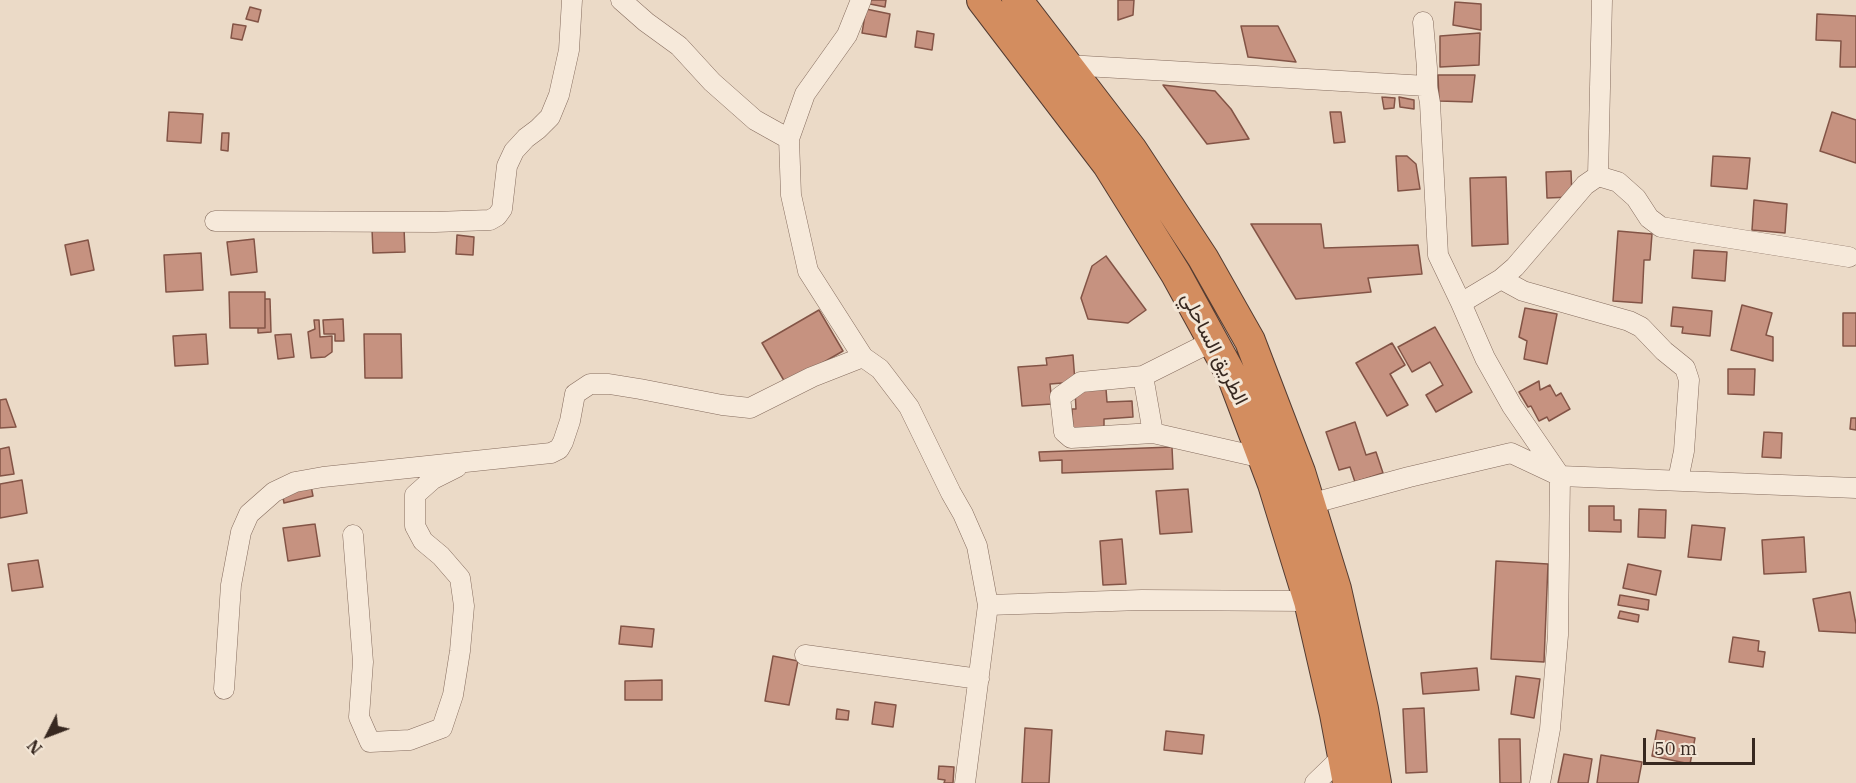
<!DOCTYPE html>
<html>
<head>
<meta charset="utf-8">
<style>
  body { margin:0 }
  #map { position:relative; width:1856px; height:783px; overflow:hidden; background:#ebdac7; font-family:"IBM Plex Serif",serif }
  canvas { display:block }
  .north { position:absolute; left:18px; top:705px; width:60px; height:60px; -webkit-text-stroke:4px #f3e6d6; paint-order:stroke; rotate:228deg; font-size:16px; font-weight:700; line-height:24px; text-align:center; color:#372820 }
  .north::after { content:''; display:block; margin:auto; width:21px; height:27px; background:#372820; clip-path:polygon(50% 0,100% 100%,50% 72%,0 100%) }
  .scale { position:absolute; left:1643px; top:738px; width:112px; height:27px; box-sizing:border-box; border:3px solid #372820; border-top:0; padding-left:8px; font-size:18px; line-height:21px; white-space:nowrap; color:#372820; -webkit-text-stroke:4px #f3e6d6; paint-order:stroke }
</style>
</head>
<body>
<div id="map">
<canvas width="1856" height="783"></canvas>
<div class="north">N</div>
<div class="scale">50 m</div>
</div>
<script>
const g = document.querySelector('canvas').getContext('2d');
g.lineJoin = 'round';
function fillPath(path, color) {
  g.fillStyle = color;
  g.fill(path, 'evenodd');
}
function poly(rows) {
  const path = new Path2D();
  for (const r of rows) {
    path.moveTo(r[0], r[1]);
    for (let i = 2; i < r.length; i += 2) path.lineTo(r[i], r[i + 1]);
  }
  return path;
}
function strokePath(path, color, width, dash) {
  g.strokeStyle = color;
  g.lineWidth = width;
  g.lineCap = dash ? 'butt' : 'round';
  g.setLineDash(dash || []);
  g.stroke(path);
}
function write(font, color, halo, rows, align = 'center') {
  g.font = font + ' "IBM Plex Serif",Vazirmatn,serif';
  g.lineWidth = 6;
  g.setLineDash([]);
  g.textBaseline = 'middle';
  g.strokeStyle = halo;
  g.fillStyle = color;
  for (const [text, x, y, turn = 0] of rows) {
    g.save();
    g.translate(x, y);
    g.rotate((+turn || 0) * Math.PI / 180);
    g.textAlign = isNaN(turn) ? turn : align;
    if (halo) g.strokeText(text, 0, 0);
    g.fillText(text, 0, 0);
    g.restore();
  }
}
const building = poly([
  [871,0,886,0,885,7,870,4,871,0],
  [1118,0,1134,0,1133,15,1118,20,1118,0],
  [1455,2,1481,4,1481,30,1453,25,1455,2],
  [250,7,261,10,258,22,246,19,250,7],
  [866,9,890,14,886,37,862,33,866,9],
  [1817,14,1856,16,1856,67,1840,67,1841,41,1816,40,1817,14],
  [233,24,246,26,242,40,231,38,233,24],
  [1241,26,1278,26,1296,62,1248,57,1241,26],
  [917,31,934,34,932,50,915,47,917,31],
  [1480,33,1479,65,1440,67,1440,36,1480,33],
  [1438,75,1475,75,1472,102,1439,101,1438,75],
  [1163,85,1215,91,1231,109,1249,139,1207,144,1163,85],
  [1382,97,1395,98,1394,108,1384,109,1382,97],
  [1399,97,1414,100,1414,109,1400,107,1399,97],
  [169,112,203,114,201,143,167,141,169,112],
  [1330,112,1341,112,1345,142,1334,143,1330,112],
  [1832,112,1856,120,1856,163,1820,151,1832,112],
  [222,133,229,133,228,151,221,150,222,133],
  [1396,156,1407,156,1416,164,1420,189,1398,191,1396,156],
  [1713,156,1750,158,1747,189,1711,186,1713,156],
  [1571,171,1572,197,1547,198,1546,172,1571,171],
  [1506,177,1508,244,1472,246,1470,178,1506,177],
  [1754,200,1787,204,1785,233,1752,230,1754,200],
  [1251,224,1321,224,1324,248,1418,245,1422,274,1368,278,1371,292,1296,299,1251,224],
  [404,228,405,252,373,253,372,229,404,228],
  [1618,231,1652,234,1650,260,1644,260,1642,303,1613,301,1618,231],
  [457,235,474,237,473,255,456,254,457,235],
  [254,239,257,272,231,275,227,242,254,239],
  [88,240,94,270,71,275,65,245,88,240],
  [1694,250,1727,252,1725,281,1692,278,1694,250],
  [201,253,203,290,166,292,164,255,201,253],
  [1106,256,1146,310,1128,323,1088,319,1081,298,1092,266,1106,256],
  [229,292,265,292,265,328,230,328,229,292],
  [265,299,270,299,271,332,258,333,258,328,265,328,265,299],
  [1742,305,1772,313,1766,335,1773,337,1773,361,1731,350,1742,305],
  [1673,307,1712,311,1710,336,1682,333,1683,327,1671,326,1673,307],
  [1525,308,1557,314,1547,364,1524,359,1527,341,1519,337,1525,308],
  [819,310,843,351,786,384,762,343,819,310],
  [1843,313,1856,313,1856,346,1843,346,1843,313],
  [343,319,344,341,335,341,335,334,324,334,323,320,343,319],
  [314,320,319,320,320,337,332,336,332,352,325,357,311,358,308,332,315,329,314,320],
  [1435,327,1472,392,1436,412,1426,395,1443,385,1430,362,1412,372,1398,347,1435,327],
  [206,334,208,364,175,366,173,336,206,334],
  [291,334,294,357,278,359,275,335,291,334],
  [364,334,401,334,402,378,365,378,364,334],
  [1392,343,1405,365,1390,374,1408,405,1387,416,1356,363,1392,343],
  [1073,355,1075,382,1050,384,1052,404,1022,406,1018,367,1047,365,1046,358,1073,355],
  [1728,369,1755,369,1754,395,1728,394,1728,369],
  [1539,381,1540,390,1550,385,1556,396,1561,393,1570,409,1549,421,1547,417,1539,421,1531,406,1528,407,1519,392,1539,381],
  [1106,389,1107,402,1132,401,1133,417,1104,419,1104,430,1073,432,1072,409,1076,409,1075,390,1106,389],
  [6,399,16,427,0,428,0,400,6,399],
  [1851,418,1856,418,1856,430,1850,429,1851,418],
  [1355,422,1366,455,1376,452,1383,473,1355,482,1350,467,1339,470,1326,432,1355,422],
  [1764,432,1782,433,1781,458,1762,457,1764,432],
  [9,447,14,474,0,476,0,449,9,447],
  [1172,447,1173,469,1062,473,1062,460,1040,461,1039,452,1172,447],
  [22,480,27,513,0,518,0,484,22,480],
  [311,486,313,496,284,503,282,492,311,486],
  [1188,489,1192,532,1160,534,1156,491,1188,489],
  [1589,506,1614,506,1614,520,1621,520,1621,532,1589,531,1589,506],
  [1639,509,1666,510,1665,538,1638,537,1639,509],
  [315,524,320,556,288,561,283,528,315,524],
  [1692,525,1725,528,1721,560,1688,557,1692,525],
  [1804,537,1806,572,1764,574,1762,540,1804,537],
  [1122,539,1126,584,1103,585,1100,541,1122,539],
  [38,560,43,587,12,591,8,564,38,560],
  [1496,561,1548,564,1544,662,1491,659,1496,561],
  [1628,564,1661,571,1656,595,1623,588,1628,564],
  [1850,592,1856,624,1856,633,1819,631,1813,599,1850,592],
  [1620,595,1649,600,1648,610,1618,605,1620,595],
  [1620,611,1639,615,1638,622,1618,618,1620,611],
  [621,626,654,629,652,647,619,644,621,626],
  [1733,637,1759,641,1758,651,1765,652,1763,667,1729,662,1733,637],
  [773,656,798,661,789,705,765,701,773,656],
  [1477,668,1479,690,1423,694,1421,673,1477,668],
  [1516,676,1540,679,1534,718,1511,714,1516,676],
  [662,680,662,700,625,700,625,681,662,680],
  [875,702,896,705,893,727,872,724,875,702],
  [1424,708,1427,772,1406,773,1403,709,1424,708],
  [837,709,849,711,848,720,836,719,837,709],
  [1025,728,1052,730,1049,783,1022,783,1025,728],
  [1657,730,1695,738,1690,764,1652,756,1657,730],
  [1166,731,1204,735,1202,754,1164,750,1166,731],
  [1499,739,1520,739,1521,783,1500,783,1499,739],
  [1564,754,1592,759,1588,783,1558,783,1564,754],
  [1601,755,1642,762,1638,783,1597,783,1601,755],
  [939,766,954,767,953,783,944,783,945,780,938,779,939,766]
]);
const minor = poly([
  [621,0,646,22,679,46,712,82,755,120,789,139],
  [861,0,847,35,805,94,789,139,791,195,808,271,863,357,880,369,909,407,951,493,963,514,977,546,988,605,965,783],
  [1067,65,1427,86,1427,68,1423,22],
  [1427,86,1430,103,1438,255,1461,303,1501,279,1515,267,1574,198,1585,185,1598,176,1618,182,1636,198,1649,218,1661,227,1849,257],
  [1598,176,1602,0],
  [215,221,435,222,490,220,497,216,502,209,507,166,514,151,526,138,538,129,550,117,559,95,569,50,572,0],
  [1501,279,1523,291,1629,321,1641,327,1664,351,1685,368,1689,380,1684,451,1678,480],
  [1213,341,1143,376,1153,433,1263,458],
  [1143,376,1081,382,1060,397,1064,432,1071,438,1153,433],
  [1310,504,1409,477,1511,453,1560,476,1512,406,1485,358,1461,303],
  [353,535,363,662,359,717,370,742,410,740,442,728,453,695,460,651,464,606,460,578,441,556,423,541,415,526,415,495,433,479,457,467],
  [988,605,1142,600,1309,601],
  [805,655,979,679],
  [224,689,231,585,241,532,249,514,274,492,295,482,323,477,551,453,559,449,563,442,570,421,575,394,590,384,609,384,640,389,722,405,750,408,812,377,863,357],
  [1315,783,1343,756],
  [1540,783,1550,729,1558,635,1560,476,1856,488]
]);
const highway = poly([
  [982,0,1108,165,1176,274,1233,378,1273,484,1309,601,1335,714,1348,783],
  [1017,0,1132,150,1203,258,1250,341,1300,472,1336,589,1363,709,1376,783]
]);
const streetNames = [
  ["الطريق الساحلي",1214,349,63]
];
fillPath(building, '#c69280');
strokePath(building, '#835446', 1.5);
strokePath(minor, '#856c5e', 21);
strokePath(highway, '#543c32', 32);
strokePath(minor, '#f6e9da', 20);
strokePath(highway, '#d38d5f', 30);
write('20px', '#372820', '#f3e6d6', streetNames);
</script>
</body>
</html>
